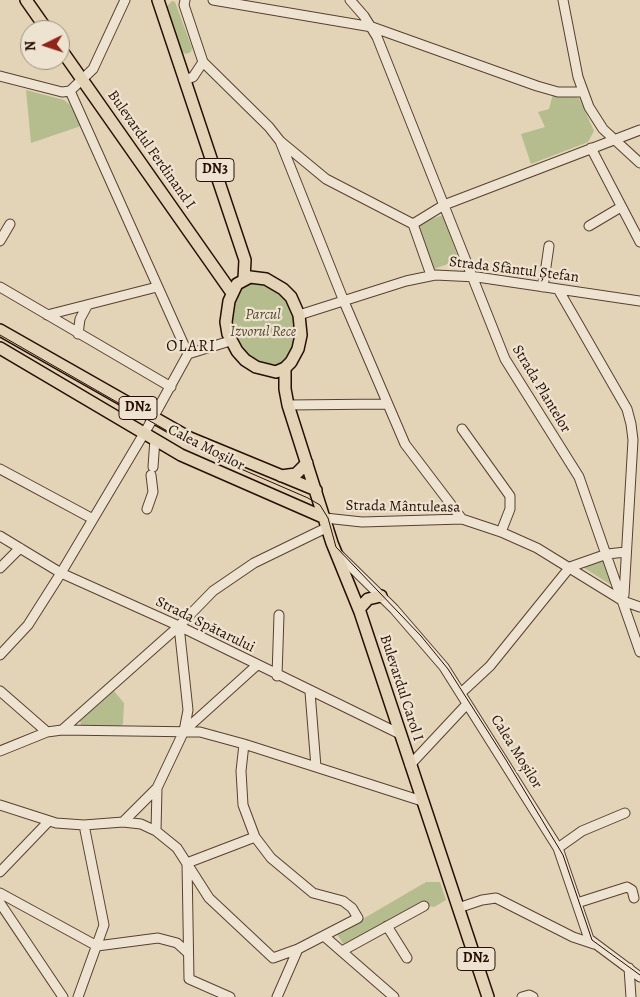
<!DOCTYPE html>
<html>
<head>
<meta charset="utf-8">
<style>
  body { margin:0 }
  #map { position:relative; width:640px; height:997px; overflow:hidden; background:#e4d4b7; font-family:Alegreya,serif }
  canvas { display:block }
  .north { position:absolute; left:20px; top:20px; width:50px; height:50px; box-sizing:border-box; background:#ede3d0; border:1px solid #9e8e7e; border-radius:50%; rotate:266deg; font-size:14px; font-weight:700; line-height:20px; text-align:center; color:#280f04 }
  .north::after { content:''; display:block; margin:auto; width:18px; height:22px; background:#8f2418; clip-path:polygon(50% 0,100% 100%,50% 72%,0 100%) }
</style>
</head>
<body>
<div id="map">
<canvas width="640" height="997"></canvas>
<div class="north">N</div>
</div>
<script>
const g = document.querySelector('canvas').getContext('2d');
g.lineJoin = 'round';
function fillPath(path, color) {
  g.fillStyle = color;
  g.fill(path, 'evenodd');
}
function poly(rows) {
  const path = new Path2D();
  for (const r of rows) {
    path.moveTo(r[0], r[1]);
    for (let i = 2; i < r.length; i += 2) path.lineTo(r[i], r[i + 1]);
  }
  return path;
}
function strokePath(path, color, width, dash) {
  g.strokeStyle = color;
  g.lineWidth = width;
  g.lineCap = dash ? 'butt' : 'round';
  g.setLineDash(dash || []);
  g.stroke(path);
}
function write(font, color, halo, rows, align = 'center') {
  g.font = font + ' Alegreya,serif';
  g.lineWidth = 4.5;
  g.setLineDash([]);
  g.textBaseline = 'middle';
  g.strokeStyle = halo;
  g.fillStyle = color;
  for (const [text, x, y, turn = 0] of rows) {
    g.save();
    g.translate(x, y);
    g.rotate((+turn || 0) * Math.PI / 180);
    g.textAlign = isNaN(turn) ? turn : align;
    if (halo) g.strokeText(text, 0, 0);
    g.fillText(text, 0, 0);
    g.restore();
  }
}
const green = poly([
  [172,1,175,2,192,48,191,52,186,54,182,52,167,6],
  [26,90,64,100,70,105,81,126,31,143],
  [553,94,579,98,594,131,588,142,531,164,521,134,545,127,538,112,549,109],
  [443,215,459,260,434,269,418,224],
  [248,282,265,282,285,297,294,312,295,340,288,358,283,363,273,368,251,359,241,349,231,327,230,316,239,287],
  [605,558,616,588,581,566],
  [114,691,124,703,123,724,120,726,81,725,80,721],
  [426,882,440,882,446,900,434,907,417,904,344,945,337,934]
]);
const minor = poly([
  [185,0,184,5,203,62,269,127,280,141,326,179,413,224],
  [213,0,372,27,537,86,558,92,582,92],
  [350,0,364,16,377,37,505,359,579,477,640,652],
  [563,0,578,77,589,107,603,129,640,163],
  [0,76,62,92,70,91,93,69,125,0],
  [184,80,193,77,203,62],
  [70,91,188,354],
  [280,141,345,304,405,444,462,519],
  [591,148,640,242],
  [413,224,444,205,640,130],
  [413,224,431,275],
  [589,226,621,207],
  [0,241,10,224],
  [0,287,171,387],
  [543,287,549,246],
  [558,289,627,409,631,424,633,440,624,595],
  [47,315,157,287],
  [299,315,406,281,435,275,477,277,640,301],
  [78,334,80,319,87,306],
  [288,405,386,404],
  [462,429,510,496,510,509,501,532],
  [153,467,155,439],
  [0,469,93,519],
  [147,509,153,492,151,475],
  [325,518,362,522,462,519,501,532,537,548,623,601,640,607],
  [0,536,61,573,179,626,400,734],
  [339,555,394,609,444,667,558,848,589,939,640,977],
  [0,568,20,548],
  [0,655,28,625,61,573,149,425,188,354,230,341],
  [277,676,279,615],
  [0,691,47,732],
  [310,692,316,767],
  [461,693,490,666,570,567,607,554,626,552],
  [62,730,179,626,213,591,254,563,328,527],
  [184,731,256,666],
  [0,751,47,732,62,730,200,732,244,744,422,801],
  [410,765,467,704],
  [0,805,56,823,84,825,123,822,141,824,156,831,177,848,209,898,273,958,298,949,358,918,352,908,343,901,313,893,271,858,255,837,243,805,241,771,244,744],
  [123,822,157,788,184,731,188,710,179,626],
  [156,831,157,788],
  [558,848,582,831,625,813],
  [187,863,189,979,230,997],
  [187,863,255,837],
  [0,872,48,822],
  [0,893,97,946,158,938,177,943,188,953],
  [0,903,63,997],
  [577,903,627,887,632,890,634,898],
  [458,908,482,900,496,898,573,937,594,944],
  [387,926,407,958],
  [324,936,394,997],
  [342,951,424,906],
  [629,968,631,997],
  [78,997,104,925,84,825],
  [277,997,298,949],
  [522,997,529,995,533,997]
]);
const major = poly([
  [26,0,47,30],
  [158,0,245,260,244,279],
  [60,48,232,293],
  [250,277,266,279,283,289,291,297,299,315,301,335,298,349,291,362,285,368,276,372,256,367,245,360,237,351,228,334,226,322,229,301,237,284,250,277],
  [0,330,190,438,316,490],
  [0,348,181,455,325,518],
  [285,368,285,389,288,405,332,543,360,612,488,997],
  [281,476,296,474,307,463],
  [359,609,368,599,381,596]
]);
const tram = poly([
  [0,335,211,456,308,498,320,505,328,518,336,547,421,636,448,669,506,760,563,855,592,940,640,975]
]);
const shields = [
  [215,170,38],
  [138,408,38],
  [476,959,38]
];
const shieldNames = [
  ["DN3",215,170],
  ["DN2",138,408],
  ["DN2",476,959]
];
const streetNames = [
  ["Bulevardul Ferdinand I",151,150,55],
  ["Strada Sfântul Ștefan",514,270,7],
  ["Strada Plantelor",541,389,59],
  ["Calea Moșilor",206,448,27],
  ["Strada Mântuleasa",403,507,1],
  ["Strada Spătarului",205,625,26],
  ["Bulevardul Carol I",401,688,72],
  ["Calea Moșilor",516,752,58]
];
const parkNames = [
  ["Parcul",263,315],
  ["Izvorul Rece",263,332]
];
const neighbourhoodNames = [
  ["OLARI",191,347]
];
fillPath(green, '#b5bc8e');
strokePath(minor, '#574031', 11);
strokePath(major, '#280f04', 14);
strokePath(minor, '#ede3d0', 9);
strokePath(major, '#e4d4b7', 11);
strokePath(tram, '#280f04', 1);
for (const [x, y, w] of shields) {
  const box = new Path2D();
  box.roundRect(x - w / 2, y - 11.5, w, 23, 4);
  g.fillStyle = '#ede3d0';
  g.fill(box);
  strokePath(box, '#280f04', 1);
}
write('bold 14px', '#280f04', null, shieldNames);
write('15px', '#280f04', '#ede3d0', streetNames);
write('italic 15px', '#594c34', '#ede3d0', parkNames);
g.letterSpacing = '1px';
write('16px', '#280f04', '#ede3d0', neighbourhoodNames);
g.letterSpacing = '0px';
</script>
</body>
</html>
